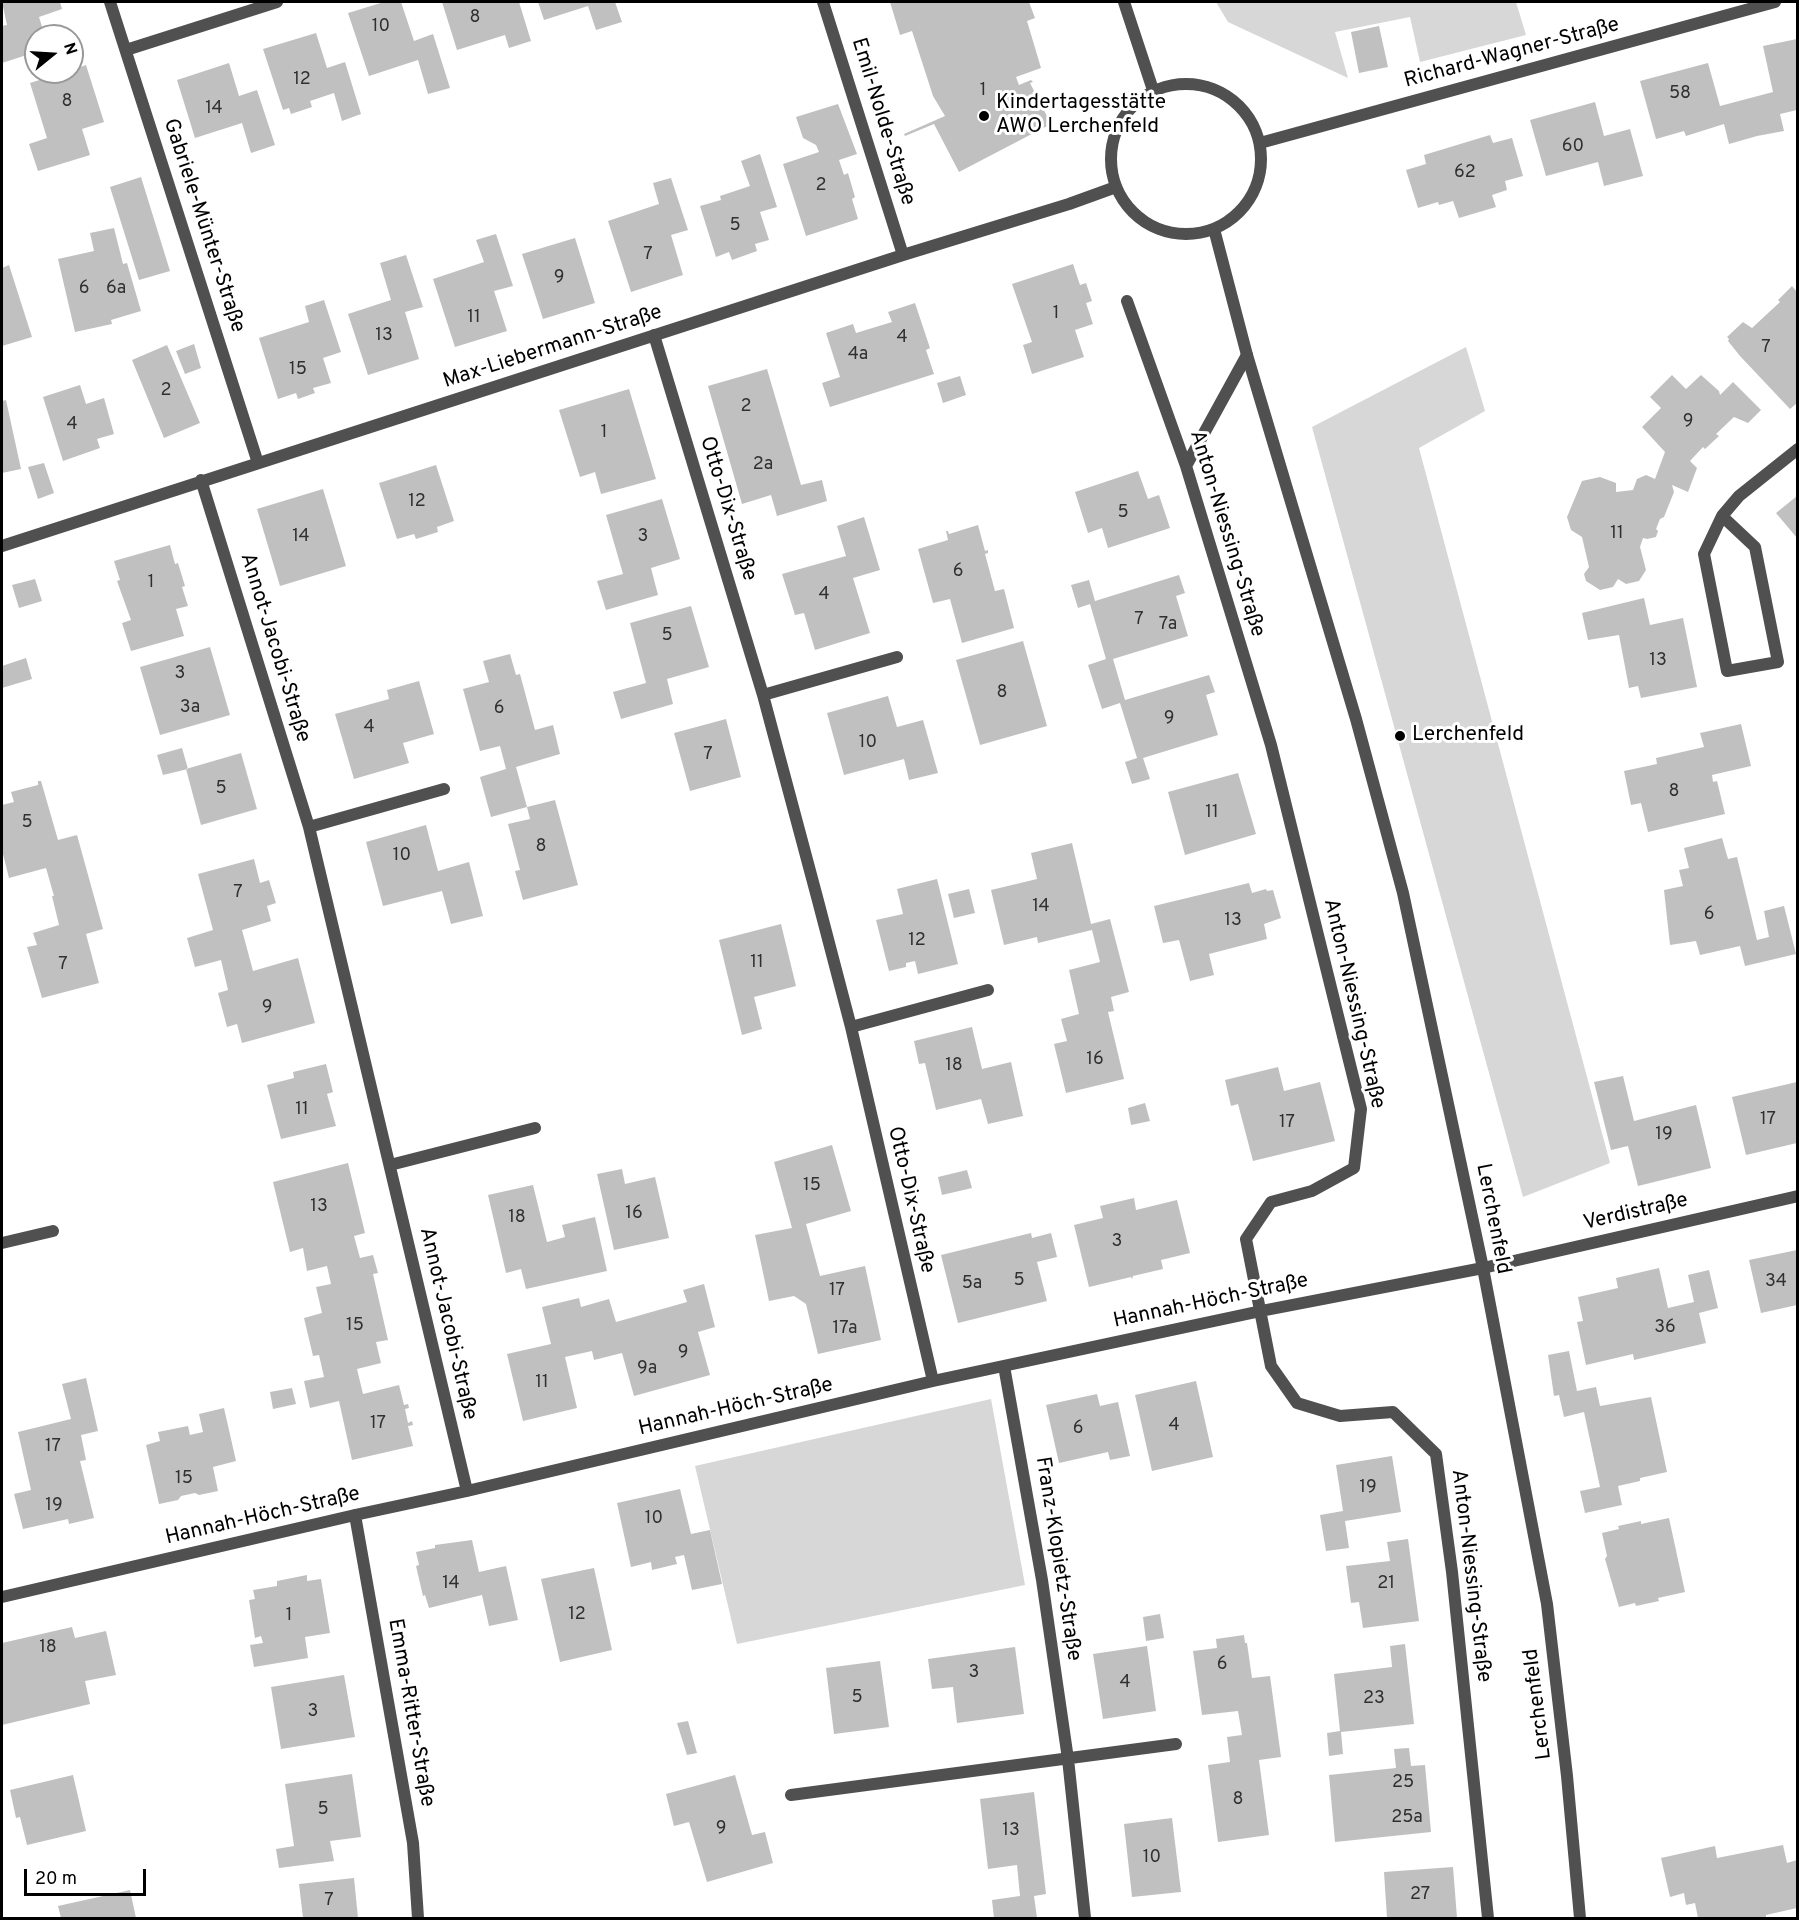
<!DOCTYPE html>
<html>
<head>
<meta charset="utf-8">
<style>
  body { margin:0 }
  #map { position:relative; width:1799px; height:1920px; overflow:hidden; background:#fff; font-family:Overpass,sans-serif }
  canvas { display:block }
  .frame { position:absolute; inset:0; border:3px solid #000; pointer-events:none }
  .north { position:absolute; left:24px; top:24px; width:60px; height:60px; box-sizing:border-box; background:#fff; border:2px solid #999; border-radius:50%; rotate:72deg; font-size:16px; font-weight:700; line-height:24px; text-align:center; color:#000 }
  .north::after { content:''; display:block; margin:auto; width:21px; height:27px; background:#000; clip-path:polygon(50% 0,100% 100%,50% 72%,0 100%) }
  .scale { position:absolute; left:24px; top:1869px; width:122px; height:27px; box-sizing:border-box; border:3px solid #000; border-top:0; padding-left:8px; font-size:18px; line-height:21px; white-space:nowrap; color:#000; -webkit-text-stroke:4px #fff; paint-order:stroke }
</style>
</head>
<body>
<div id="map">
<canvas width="1799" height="1920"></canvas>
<div class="frame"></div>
<div class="north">N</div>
<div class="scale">20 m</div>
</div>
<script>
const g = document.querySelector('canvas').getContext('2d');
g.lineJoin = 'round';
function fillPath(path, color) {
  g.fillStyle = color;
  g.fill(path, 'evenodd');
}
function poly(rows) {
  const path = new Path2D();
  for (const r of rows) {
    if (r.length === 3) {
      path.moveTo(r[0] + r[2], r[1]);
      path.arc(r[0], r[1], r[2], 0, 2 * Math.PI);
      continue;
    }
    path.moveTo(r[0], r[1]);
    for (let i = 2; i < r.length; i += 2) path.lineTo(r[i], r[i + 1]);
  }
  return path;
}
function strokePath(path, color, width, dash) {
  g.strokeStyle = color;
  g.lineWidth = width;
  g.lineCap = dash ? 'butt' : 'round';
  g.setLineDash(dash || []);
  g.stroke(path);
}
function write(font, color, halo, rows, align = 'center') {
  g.font = font + ' Overpass,sans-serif';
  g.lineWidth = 6;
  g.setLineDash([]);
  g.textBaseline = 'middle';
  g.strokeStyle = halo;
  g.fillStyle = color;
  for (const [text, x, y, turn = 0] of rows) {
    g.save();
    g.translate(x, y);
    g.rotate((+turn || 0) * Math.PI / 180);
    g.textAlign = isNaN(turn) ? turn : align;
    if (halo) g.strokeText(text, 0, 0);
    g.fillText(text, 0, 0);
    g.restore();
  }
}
const green = poly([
  [1216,2,1516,2,1526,35,1420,62,1410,17,1335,32,1348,78,1228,22],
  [1466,347,1485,411,1419,448,1610,1163,1523,1197,1312,427],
  [991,1399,1025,1585,737,1644,695,1466]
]);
const building = poly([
  [2,2,60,2,62,9,39,17,45,36,36,36,36,52,2,63,2,26,7,25],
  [384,2,401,2,414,41,433,34,450,88,428,94,418,60,369,76,348,13],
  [442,2,519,2,531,41,509,48,505,35,457,50],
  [538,2,615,2,622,22,596,30,588,6,544,20],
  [890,2,1029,2,1035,18,1027,21,1041,68,1016,77,1019,85,1031,80,1033,82,1030,83,1051,124,959,172,934,124,905,136,904,134,945,116,933,96,912,31,900,35],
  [1379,26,1388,67,1359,73,1351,32],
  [316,33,327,68,345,62,361,114,342,121,334,93,310,101,312,107,291,114,289,108,283,110,263,49],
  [1797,39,1797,110,1780,114,1784,131,1757,136,1729,144,1724,124,1686,136,1684,131,1656,139,1640,81,1708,63,1720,106,1773,92,1763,46],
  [229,63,239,96,257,90,275,145,251,153,242,123,195,138,177,80],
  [86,65,104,122,82,129,90,155,38,171,29,144,47,138,30,83,65,72,72,72,72,70],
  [1595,102,1604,136,1630,129,1643,176,1604,186,1598,162,1546,176,1530,120],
  [838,104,857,154,839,160,844,175,848,173,855,197,852,199,858,219,806,236,783,164,819,152,816,145,803,138,796,117],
  [1490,135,1493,143,1512,138,1523,176,1505,181,1507,190,1492,195,1496,207,1459,218,1453,201,1439,205,1438,202,1418,208,1406,170,1426,164,1424,155],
  [760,154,777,207,760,212,769,240,755,244,757,251,732,260,729,252,716,257,700,206,721,200,720,196,750,186,741,161],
  [141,177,170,271,139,280,110,187],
  [671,178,688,230,671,235,683,275,631,292,608,221,659,204,653,183],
  [114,228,123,264,127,263,141,311,111,320,112,324,75,332,58,259,94,251,90,233],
  [496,234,513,286,494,291,507,331,455,347,433,279,484,262,476,240],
  [575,238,595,303,543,319,522,254],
  [406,255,423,307,405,312,419,359,368,375,348,314,391,300,380,263],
  [1073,264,1080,285,1086,283,1092,301,1086,303,1093,324,1075,330,1084,357,1032,374,1023,345,1032,342,1012,284],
  [9,265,32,337,2,346,2,268],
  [1792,286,1797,292,1797,403,1790,409,1740,356,1728,341,1729,339,1727,337,1743,322,1752,328,1780,302,1778,300],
  [324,300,341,352,323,358,331,383,313,388,315,393,298,399,296,393,278,399,259,338,309,322,305,306],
  [915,303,930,348,926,350,934,374,830,407,822,383,840,377,826,333,853,324,856,333,892,322,888,312],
  [194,344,201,368,185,374,176,351],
  [167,345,200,423,164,438,132,360],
  [767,369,801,485,822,480,827,501,777,516,771,495,742,504,708,386],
  [1672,375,1686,389,1701,375,1719,391,1720,395,1733,382,1761,410,1748,423,1734,417,1716,434,1719,436,1705,449,1703,447,1690,461,1697,468,1688,492,1672,485,1674,492,1664,517,1660,519,1656,529,1658,531,1656,537,1647,539,1643,538,1640,547,1646,570,1639,581,1626,584,1618,579,1613,587,1600,590,1586,581,1584,574,1589,567,1582,537,1571,530,1567,517,1582,481,1600,477,1616,483,1616,492,1633,490,1637,479,1646,475,1655,479,1665,452,1642,427,1661,408,1650,397],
  [960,376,966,395,943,403,937,383],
  [80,385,86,404,104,398,114,434,97,439,100,448,63,461,43,397],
  [629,389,656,479,601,494,595,472,580,477,559,410],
  [6,400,21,469,2,473,2,401],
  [44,463,54,493,38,499,28,467],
  [436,465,454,521,437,527,438,532,416,539,414,534,397,539,379,483],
  [1138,471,1148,499,1159,495,1170,528,1108,548,1102,528,1088,533,1075,492],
  [323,489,346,566,280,586,257,509],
  [1797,496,1797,538,1776,513],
  [662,499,680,559,651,568,658,595,606,610,597,581,623,574,606,515],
  [864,517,880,570,853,578,870,633,815,650,804,613,795,615,782,574,846,556,837,526],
  [978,525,985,551,988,550,988,553,985,554,995,591,1004,589,1014,628,962,643,950,599,933,603,918,549,948,540,946,531,948,531,949,534],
  [170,545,175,564,178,563,185,586,182,587,188,606,176,609,184,636,131,651,122,623,131,620,117,581,120,580,114,561],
  [1179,575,1185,593,1176,596,1188,636,1113,659,1125,700,1209,675,1215,692,1206,695,1218,735,1143,758,1150,779,1132,784,1125,762,1137,758,1120,703,1102,709,1088,665,1106,659,1090,604,1078,608,1071,585,1089,580,1095,601],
  [35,579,42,601,19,608,12,585],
  [1644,598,1650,625,1683,618,1697,687,1641,698,1638,686,1629,688,1619,635,1588,640,1582,613],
  [691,606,709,667,667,679,673,704,621,719,613,692,646,683,630,623],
  [1023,641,1047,726,980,745,956,660],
  [210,647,230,715,160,735,140,667],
  [510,654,516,675,520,674,535,730,553,725,560,754,516,767,527,807,491,817,480,777,506,769,500,746,480,751,463,689,489,682,483,661],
  [26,658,32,679,2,688,2,666],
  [419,681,434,734,403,743,409,763,354,779,335,714,389,699,387,690],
  [888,696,897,727,923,720,938,773,909,780,904,759,844,775,827,713],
  [726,719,741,777,690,791,674,733],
  [1741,724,1751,766,1712,775,1713,782,1717,781,1725,814,1648,832,1641,803,1631,805,1624,771,1657,764,1656,758,1704,747,1700,733],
  [182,748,188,769,163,775,157,755],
  [241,753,257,809,201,825,186,769],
  [1238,773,1256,834,1185,855,1168,792],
  [38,781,41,781,58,840,77,835,103,929,86,934,99,983,42,998,27,947,37,945,33,933,59,925,52,896,54,896,46,868,9,878,2,850,2,805,14,802,11,792,38,785],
  [555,800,578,885,523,900,515,871,520,870,508,824,530,819,527,807],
  [426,825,438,871,469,862,483,916,451,924,442,891,383,906,366,842],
  [1722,838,1728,859,1737,857,1757,940,1769,937,1764,911,1784,906,1796,954,1745,966,1740,946,1700,955,1696,941,1670,945,1664,890,1683,886,1679,870,1689,868,1684,848],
  [1072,843,1091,924,1110,919,1129,992,1111,997,1114,1011,1108,1012,1124,1079,1066,1093,1054,1044,1067,1041,1061,1019,1079,1014,1069,970,1100,962,1092,930,1038,943,1037,937,1004,945,991,890,1037,879,1031,853],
  [254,859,260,883,269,880,276,903,267,906,271,921,242,930,253,971,298,958,315,1023,242,1043,237,1024,227,1027,218,993,228,990,221,960,195,967,187,938,213,930,198,874],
  [937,879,958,964,918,974,915,961,906,963,906,967,889,971,876,920,903,914,897,889],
  [1249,883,1252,893,1266,889,1267,891,1273,890,1281,918,1264,924,1267,939,1209,954,1214,975,1190,981,1179,940,1163,943,1154,906],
  [969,889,975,913,954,918,948,894],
  [781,924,796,986,754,997,762,1029,742,1035,719,940],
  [972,1027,982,1069,1011,1062,1023,1116,988,1124,981,1099,936,1110,925,1063,919,1064,914,1041],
  [326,1064,333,1092,327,1094,336,1126,281,1139,267,1085,294,1078,293,1072],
  [1278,1067,1284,1091,1320,1082,1335,1141,1253,1161,1238,1104,1231,1106,1225,1080],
  [1623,1076,1634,1121,1696,1105,1711,1168,1638,1186,1628,1146,1611,1150,1594,1082],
  [1797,1082,1797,1143,1746,1155,1732,1097],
  [1145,1103,1150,1121,1131,1125,1128,1108],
  [832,1145,851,1211,806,1224,820,1276,865,1266,881,1340,818,1354,806,1304,794,1296,769,1301,755,1235,792,1228,774,1162],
  [348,1163,365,1233,354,1236,360,1258,373,1255,378,1273,373,1274,388,1340,376,1342,381,1363,357,1369,363,1394,399,1385,404,1405,408,1404,409,1408,405,1409,408,1423,412,1421,413,1425,408,1426,413,1446,352,1460,339,1401,310,1408,304,1381,324,1377,319,1355,313,1356,304,1318,322,1313,316,1287,331,1284,327,1266,307,1271,303,1248,290,1252,273,1182],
  [622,1169,625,1184,655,1177,669,1238,614,1250,597,1174],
  [967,1170,972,1188,942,1195,938,1177],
  [533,1185,547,1242,565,1237,562,1225,595,1217,607,1271,526,1289,521,1269,506,1273,488,1195],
  [1134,1198,1136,1210,1177,1200,1190,1253,1161,1260,1163,1269,1133,1276,1132,1279,1131,1277,1089,1287,1074,1225,1103,1218,1100,1206],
  [1031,1233,1032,1238,1051,1233,1057,1257,1037,1262,1047,1301,958,1323,941,1255],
  [1797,1250,1797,1305,1761,1313,1749,1260],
  [1659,1268,1668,1308,1694,1302,1688,1275,1709,1270,1718,1308,1699,1313,1706,1343,1634,1360,1633,1354,1586,1365,1577,1322,1583,1321,1578,1297,1618,1288,1616,1278],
  [704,1284,715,1327,698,1332,710,1375,634,1396,622,1353,594,1360,592,1351,565,1357,577,1408,523,1421,507,1354,551,1344,542,1307,579,1298,581,1307,609,1299,616,1322,687,1302,683,1290],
  [1569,1351,1577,1391,1596,1387,1600,1406,1651,1397,1667,1472,1640,1478,1640,1481,1618,1486,1622,1505,1585,1513,1580,1491,1600,1487,1584,1412,1564,1417,1559,1395,1554,1396,1548,1355],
  [86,1378,98,1431,81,1435,86,1460,80,1461,94,1518,69,1524,68,1519,23,1529,14,1494,31,1490,18,1432,71,1419,62,1384],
  [1196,1381,1213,1457,1152,1471,1135,1395],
  [292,1388,296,1404,273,1409,270,1392],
  [1097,1394,1100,1406,1118,1402,1130,1456,1110,1460,1108,1452,1059,1463,1046,1405],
  [224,1408,236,1461,213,1467,218,1491,199,1495,195,1493,181,1496,178,1500,159,1504,146,1445,160,1441,158,1432,188,1426,190,1435,203,1432,199,1414],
  [1392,1456,1401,1512,1345,1521,1349,1548,1326,1551,1320,1515,1343,1511,1336,1465],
  [680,1489,691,1534,710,1530,722,1584,692,1590,684,1555,675,1557,677,1564,652,1570,651,1562,631,1567,617,1503],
  [1669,1518,1685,1592,1658,1598,1659,1601,1636,1606,1635,1603,1619,1607,1605,1559,1607,1556,1602,1533,1619,1529,1618,1526,1641,1521,1641,1524],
  [1408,1539,1419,1621,1363,1628,1359,1602,1351,1603,1346,1566,1390,1561,1387,1542],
  [472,1540,479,1572,506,1566,518,1620,489,1626,482,1595,429,1608,425,1595,423,1596,416,1566,419,1565,416,1552,435,1548,435,1545],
  [594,1568,612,1650,560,1662,541,1579],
  [307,1575,307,1581,321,1579,330,1633,305,1637,308,1658,254,1667,250,1645,263,1643,261,1636,255,1638,249,1600,255,1599,253,1590,277,1586,277,1581],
  [1160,1614,1164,1638,1146,1641,1143,1617],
  [72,1627,75,1638,106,1631,116,1675,85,1681,90,1704,2,1725,2,1643],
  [1244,1635,1245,1643,1247,1643,1252,1678,1270,1676,1281,1757,1259,1760,1269,1835,1218,1842,1208,1765,1230,1762,1227,1737,1242,1735,1238,1711,1202,1715,1193,1651,1217,1648,1216,1639],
  [1405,1644,1414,1724,1341,1732,1343,1754,1329,1756,1327,1733,1340,1731,1334,1674,1392,1667,1390,1646],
  [1147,1646,1156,1711,1103,1719,1093,1654],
  [1015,1647,1024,1714,957,1723,953,1687,932,1689,928,1659],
  [880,1661,889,1727,834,1734,826,1668],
  [344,1675,355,1737,281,1749,271,1687],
  [688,1721,697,1753,687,1755,677,1723],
  [1409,1748,1411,1766,1425,1765,1431,1832,1335,1842,1329,1775,1396,1768,1394,1749],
  [352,1774,361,1837,330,1841,334,1861,279,1868,276,1849,294,1846,285,1784],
  [73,1775,86,1831,27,1845,20,1817,16,1818,10,1790],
  [735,1775,752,1835,765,1832,773,1863,707,1882,689,1822,674,1826,666,1794],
  [1034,1792,1046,1894,1034,1896,1037,1918,994,1918,992,1900,1020,1896,1017,1865,988,1869,980,1799],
  [1172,1818,1181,1892,1132,1897,1124,1824],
  [1783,1845,1787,1863,1797,1860,1797,1908,1766,1915,1766,1918,1698,1918,1695,1903,1686,1905,1684,1893,1670,1897,1661,1858,1715,1846,1717,1858],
  [1453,1867,1457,1918,1387,1918,1384,1872],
  [354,1878,358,1918,303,1918,299,1884],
  [130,1890,136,1918,61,1918,58,1906]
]);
const minor = poly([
  [110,2,258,463],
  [823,2,903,255],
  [126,50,277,2],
  [1260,143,1775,2],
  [1127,301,1186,466,1271,745,1361,1109,1354,1168,1312,1191,1271,1202,1246,1239,1271,1366,1297,1403,1340,1416,1393,1412,1436,1454,1452,1572,1488,1918],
  [654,335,763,695,817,897,851,1027,933,1381],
  [1186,466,1247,355],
  [201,480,309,827,467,1491],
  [1722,516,1755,547,1778,662,1727,671,1704,554,1722,516,1739,496,1798,449],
  [2,546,903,255,1069,204,1116,187],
  [763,695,897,657],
  [309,827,444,789],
  [851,1027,988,990],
  [390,1165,535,1128],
  [2,1243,53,1231],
  [1004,1366,1042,1580,1068,1759,1085,1918],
  [355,1515,413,1843,418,1918],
  [2,1597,355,1515,467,1491,933,1381,1261,1311,1483,1268,1798,1196],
  [791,1795,1176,1744]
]);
const tertiary = poly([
  [1124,2,1153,90],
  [1186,159,75],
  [1214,229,1247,355,1356,719,1403,893,1483,1268,1547,1604,1567,1776,1580,1918]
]);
const markers = [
  [984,116,6,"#000"],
  [1400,736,6,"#000"]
];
const numberNames = [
  ["8",475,18],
  ["10",381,27],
  ["12",302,80],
  ["1",983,91],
  ["58",1680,94],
  ["8",67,102],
  ["14",214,109],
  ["60",1573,147],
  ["62",1465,173],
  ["2",821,186],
  ["5",735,226],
  ["7",648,255],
  ["9",559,278],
  ["6",84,289],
  ["6a",116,289],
  ["1",1056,314],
  ["11",474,318],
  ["13",384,336],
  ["4",902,338],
  ["7",1766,348],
  ["4a",858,355],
  ["15",298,370],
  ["2",166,391],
  ["2",746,407],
  ["9",1688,422],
  ["4",72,425],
  ["1",604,433],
  ["2a",763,465],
  ["12",417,502],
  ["5",1123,513],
  ["11",1617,534],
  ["14",301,537],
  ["3",643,537],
  ["6",958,572],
  ["1",151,583],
  ["4",824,595],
  ["7",1139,620],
  ["7a",1168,625],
  ["5",667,636],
  ["13",1658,661],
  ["3",180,674],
  ["8",1002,693],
  ["3a",190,708],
  ["6",499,709],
  ["9",1169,719],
  ["4",369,728],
  ["10",868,743],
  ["7",708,755],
  ["5",221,789],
  ["8",1674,792],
  ["11",1212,813],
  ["5",27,823],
  ["8",541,847],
  ["10",402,856],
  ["7",238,893],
  ["14",1041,907],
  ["6",1709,915],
  ["13",1233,921],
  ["12",917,941],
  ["11",757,963],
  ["7",63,965],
  ["9",267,1008],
  ["16",1095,1060],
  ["18",954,1066],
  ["11",302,1110],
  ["17",1768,1120],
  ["17",1287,1123],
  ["19",1664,1135],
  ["15",812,1186],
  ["13",319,1207],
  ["16",634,1214],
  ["18",517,1218],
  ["3",1117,1242],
  ["5",1019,1281],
  ["34",1776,1282],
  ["5a",972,1284],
  ["17",837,1291],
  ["15",355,1326],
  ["36",1665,1328],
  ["17a",845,1329],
  ["9",683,1353],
  ["9a",647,1369],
  ["11",542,1383],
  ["17",378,1424],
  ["4",1174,1426],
  ["6",1078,1429],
  ["17",53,1447],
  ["15",184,1479],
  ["19",1368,1488],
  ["19",54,1506],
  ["10",654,1519],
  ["14",451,1584],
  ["21",1386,1584],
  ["12",577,1615],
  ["1",289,1616],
  ["18",48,1648],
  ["6",1222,1665],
  ["3",974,1673],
  ["4",1125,1683],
  ["5",857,1698],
  ["23",1374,1699],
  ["3",313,1712],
  ["25",1403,1783],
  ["8",1238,1800],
  ["5",323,1810],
  ["25a",1407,1818],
  ["9",721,1829],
  ["13",1011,1831],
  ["10",1152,1858],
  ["27",1420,1895],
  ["7",329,1901]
];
const streetNames = [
  ["Richard-Wagner-Straße",1512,54,-15],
  ["Emil-Nolde-Straße",882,122,73],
  ["Gabriele-Münter-Straße",203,226,72],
  ["Max-Liebermann-Straße",553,348,-18],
  ["Otto-Dix-Straße",727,509,73],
  ["Anton-Niessing-Straße",1226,534,73],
  ["Annot-Jacobi-Straße",274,648,73],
  ["Anton-Niessing-Straße",1353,1004,77],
  ["Otto-Dix-Straße",910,1200,77],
  ["Verdistraße",1636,1213,-13],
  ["Lerchenfeld",1492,1219,79],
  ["Hannah-Höch-Straße",1211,1302,-12],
  ["Annot-Jacobi-Straße",447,1324,77],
  ["Hannah-Höch-Straße",736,1408,-13],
  ["Hannah-Höch-Straße",263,1517,-13],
  ["Franz-Klopietz-Straße",1057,1559,81],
  ["Anton-Niessing-Straße",1470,1576,83],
  ["Lerchenfeld",1539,1704,-97],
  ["Emma-Ritter-Straße",410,1713,80]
];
const poiNames = [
  ["Kindertagesstätte",996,104],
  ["AWO Lerchenfeld",996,128],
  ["Lerchenfeld",1412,736]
];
fillPath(green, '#d7d7d7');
fillPath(building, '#c0c0c0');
strokePath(minor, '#505050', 12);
strokePath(tertiary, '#505050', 12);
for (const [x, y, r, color] of markers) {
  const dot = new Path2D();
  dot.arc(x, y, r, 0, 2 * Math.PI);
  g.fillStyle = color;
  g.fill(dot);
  strokePath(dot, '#fff', 2);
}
write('18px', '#303030', null, numberNames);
write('21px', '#000', '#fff', streetNames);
write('21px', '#000', '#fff', poiNames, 'left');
</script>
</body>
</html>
